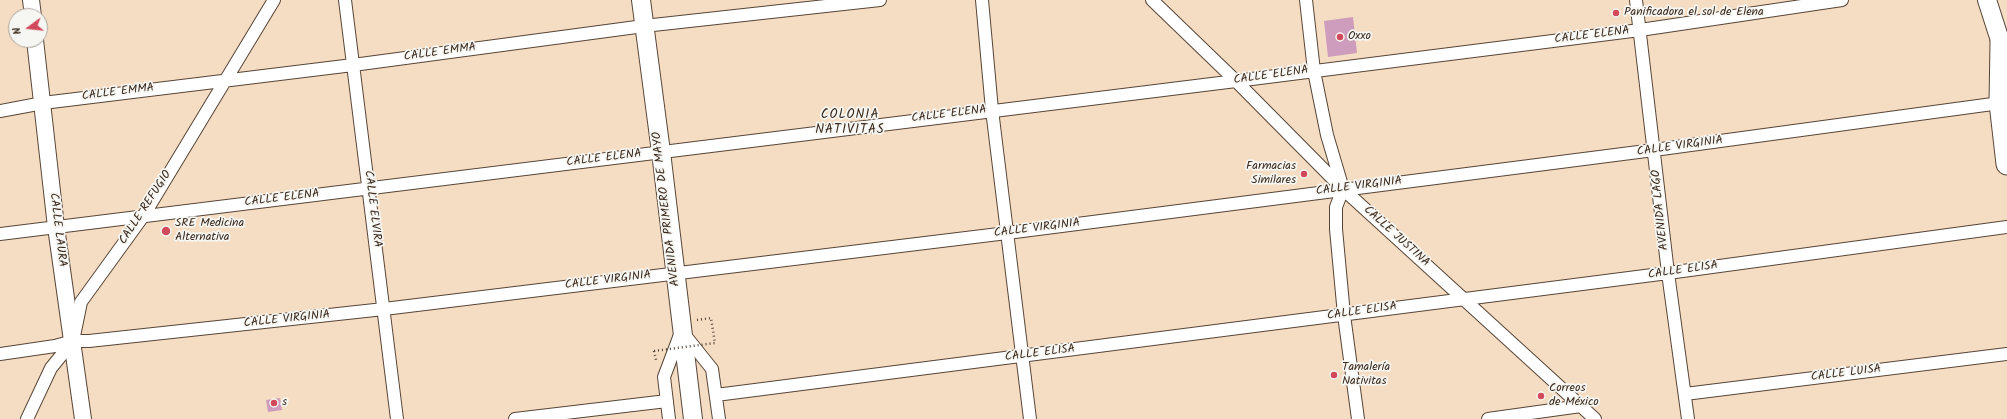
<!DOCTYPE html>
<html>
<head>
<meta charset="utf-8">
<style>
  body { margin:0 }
  #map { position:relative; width:2007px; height:419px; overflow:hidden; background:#f4ddc3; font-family:Kalam,sans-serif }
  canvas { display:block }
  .north { position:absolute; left:8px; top:8px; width:40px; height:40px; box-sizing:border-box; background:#f6f6f2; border:1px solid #aba49d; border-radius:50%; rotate:255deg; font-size:11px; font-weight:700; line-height:16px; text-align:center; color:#3b2a1e }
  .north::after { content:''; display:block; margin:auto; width:14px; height:18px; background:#d1495b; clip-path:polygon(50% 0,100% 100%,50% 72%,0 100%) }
</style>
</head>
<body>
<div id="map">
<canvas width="2007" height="419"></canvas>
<div class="north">N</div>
</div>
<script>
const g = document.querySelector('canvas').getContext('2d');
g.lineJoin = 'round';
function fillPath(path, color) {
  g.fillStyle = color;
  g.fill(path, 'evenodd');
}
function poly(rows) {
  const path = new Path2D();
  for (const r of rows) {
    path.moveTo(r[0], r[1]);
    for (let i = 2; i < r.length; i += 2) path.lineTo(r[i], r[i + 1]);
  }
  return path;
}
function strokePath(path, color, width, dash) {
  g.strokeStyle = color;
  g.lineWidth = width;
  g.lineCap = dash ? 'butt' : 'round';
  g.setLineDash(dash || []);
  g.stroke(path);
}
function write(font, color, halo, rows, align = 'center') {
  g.font = font + ' Kalam,sans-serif';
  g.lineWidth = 3.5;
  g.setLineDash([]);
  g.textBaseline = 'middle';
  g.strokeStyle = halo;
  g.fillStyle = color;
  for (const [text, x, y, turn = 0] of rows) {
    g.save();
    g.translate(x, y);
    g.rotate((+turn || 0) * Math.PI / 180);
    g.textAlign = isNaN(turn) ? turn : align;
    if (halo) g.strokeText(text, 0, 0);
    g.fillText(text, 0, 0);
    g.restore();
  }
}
const building = poly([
  [1353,17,1357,53,1328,57,1324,21],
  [280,398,282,410,268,412,266,400]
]);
const path = poly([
  [697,320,711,318,715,343],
  [654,351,656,360]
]);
const street = poly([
  [345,0,397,419],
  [982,0,992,110,1030,419],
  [1152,0,1236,81,1343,189,1595,419],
  [1306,0,1314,71,1327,135,1343,189,1336,207,1336,229,1344,315,1358,419],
  [1636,0,1668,273,1688,419],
  [0,111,43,103,353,65,644,26,880,0],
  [0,234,1236,81,1640,30,1842,0],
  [684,334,712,369,719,419],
  [0,354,55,346,73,341,89,341,384,309,1007,233,1654,150,2000,103],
  [1685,394,2007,354],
  [716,395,1668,273,2007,227],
  [27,419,51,368,73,341,81,302,144,215,274,0],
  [515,419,667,401],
  [669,419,664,377,681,332],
  [1488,419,1581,406]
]);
const secondary = poly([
  [31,0,33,16],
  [35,40,56,227,83,419]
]);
const primary = poly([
  [641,0,661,152,693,419],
  [1987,0,2005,56]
]);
const highway = poly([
  [2001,42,2000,103,2007,164]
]);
const pathBridge = poly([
  [654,351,715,343]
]);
const markers = [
  [1616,13,4,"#d1495b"],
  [1340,37,4,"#d1495b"],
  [1304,174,4,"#d1495b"],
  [166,231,5,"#d1495b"],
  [1334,375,4,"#d1495b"],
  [1541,396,4,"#d1495b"],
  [274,403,4,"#d1495b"]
];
const poiNames = [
  ["Panificadora el sol de Elena",1624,13],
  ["Oxxo",1348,37],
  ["Farmacias",1296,167,"right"],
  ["Similares",1296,181,"right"],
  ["SRE Medicina",175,224],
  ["Alternativa",175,238],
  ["Tamalería",1342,368],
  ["Nativitas",1342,382],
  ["Correos",1549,389],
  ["de México",1549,403],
  ["s",282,403]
];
const streetNames = [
  ["CALLE ELENA",1592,36,-7],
  ["CALLE EMMA",440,53,-8],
  ["CALLE ELENA",1271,76,-8],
  ["CALLE EMMA",118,93,-7],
  ["CALLE ELENA",949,115,-7],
  ["CALLE VIRGINIA",1680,147,-8],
  ["CALLE ELENA",604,159,-7],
  ["CALLE VIRGINIA",1359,187,-7],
  ["CALLE ELENA",282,199,-7],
  ["CALLE REFUGIO",146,208,-57],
  ["CALLE ELVIRA",372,209,83],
  ["AVENIDA PRIMERO DE MAYO",667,209,-97],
  ["AVENIDA LAGO",1661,210,-96],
  ["CALLE VIRGINIA",1037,229,-7],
  ["CALLE LAURA",57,230,83],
  ["CALLE JUSTINA",1396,237,42],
  ["CALLE ELISA",1683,271,-8],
  ["CALLE VIRGINIA",608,281,-7],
  ["CALLE ELISA",1362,312,-8],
  ["CALLE VIRGINIA",287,320,-6],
  ["CALLE ELISA",1040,354,-7],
  ["CALLE LUISA",1846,374,-7]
];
const neighbourhoodNames = [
  ["COLONIA",850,116],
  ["NATIVITAS",850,131]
];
fillPath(building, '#ce9cbc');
strokePath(street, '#574537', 14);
strokePath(secondary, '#574537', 18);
strokePath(primary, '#574537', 20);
strokePath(highway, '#574537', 23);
strokePath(path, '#574537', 2.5, [1, 3]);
strokePath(street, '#fff', 12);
strokePath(secondary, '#fff', 16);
strokePath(primary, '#fff', 18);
strokePath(highway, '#fff', 21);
strokePath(pathBridge, '#574537', 2.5, [1, 3]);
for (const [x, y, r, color] of markers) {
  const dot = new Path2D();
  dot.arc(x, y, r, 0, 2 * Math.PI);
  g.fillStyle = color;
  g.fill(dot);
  strokePath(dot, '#f6f6f2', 1.5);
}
write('12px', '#3b2a1e', '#f6f6f2', poiNames, 'left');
write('12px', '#3b2a1e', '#f6f6f2', streetNames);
g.letterSpacing = '1px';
write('13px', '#3b2a1e', '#f6f6f2', neighbourhoodNames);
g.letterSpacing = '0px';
</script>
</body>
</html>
